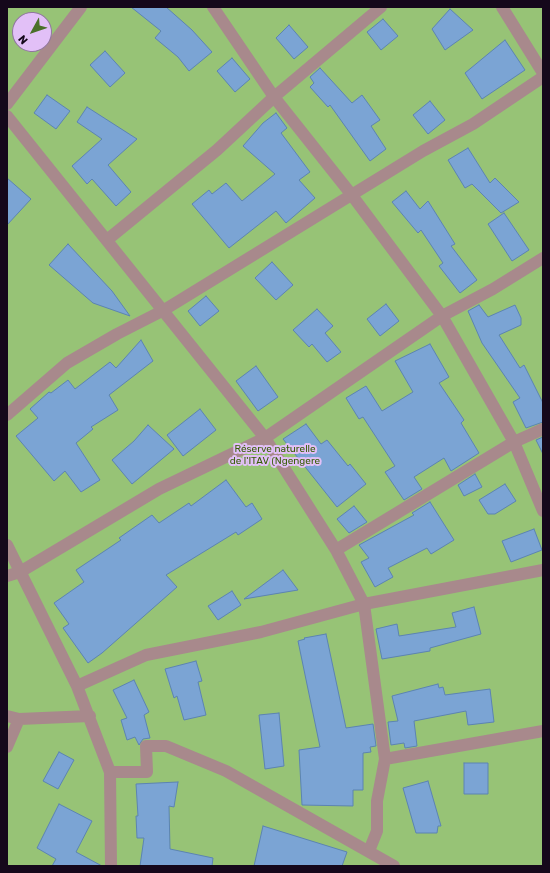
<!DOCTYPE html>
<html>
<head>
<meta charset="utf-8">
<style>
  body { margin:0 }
  #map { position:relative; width:550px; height:873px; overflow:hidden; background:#e2c0f7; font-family:Rubik,sans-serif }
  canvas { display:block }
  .frame { position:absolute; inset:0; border:8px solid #15081b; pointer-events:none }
  .north { position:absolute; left:12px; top:12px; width:40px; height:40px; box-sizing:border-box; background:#e2c0f7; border:1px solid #90769f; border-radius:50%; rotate:230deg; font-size:11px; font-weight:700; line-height:16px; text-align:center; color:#15081b }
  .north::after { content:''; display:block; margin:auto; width:14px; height:18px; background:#4a7029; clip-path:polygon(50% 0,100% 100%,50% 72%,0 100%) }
</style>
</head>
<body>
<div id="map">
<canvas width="550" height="873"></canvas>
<div class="frame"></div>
<div class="north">N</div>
</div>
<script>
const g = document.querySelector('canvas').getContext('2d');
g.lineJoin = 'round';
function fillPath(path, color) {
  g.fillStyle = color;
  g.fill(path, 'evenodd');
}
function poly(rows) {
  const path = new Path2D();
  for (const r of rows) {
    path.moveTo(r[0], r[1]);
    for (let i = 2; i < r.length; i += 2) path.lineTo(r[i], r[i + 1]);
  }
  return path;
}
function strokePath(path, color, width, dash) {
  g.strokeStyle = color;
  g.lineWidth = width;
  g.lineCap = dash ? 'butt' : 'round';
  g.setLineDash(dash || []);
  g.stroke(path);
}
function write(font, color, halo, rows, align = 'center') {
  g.font = font + ' Rubik,sans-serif';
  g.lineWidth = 4;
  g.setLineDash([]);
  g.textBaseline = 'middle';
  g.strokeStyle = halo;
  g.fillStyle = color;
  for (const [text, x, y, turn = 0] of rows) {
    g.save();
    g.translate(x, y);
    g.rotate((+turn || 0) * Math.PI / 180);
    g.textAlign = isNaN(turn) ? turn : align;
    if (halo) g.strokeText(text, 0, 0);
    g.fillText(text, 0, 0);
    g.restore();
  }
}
const green = poly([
  [7,7,543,7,543,866,7,866],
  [20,20,44,20,44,44,20,44]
]);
const building = poly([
  [131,7,166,7,192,30,212,52,189,71,178,57,155,38,161,31,131,7],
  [450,9,473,30,445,50,432,29,450,9],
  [383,19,398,36,381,50,367,32,383,19],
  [289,25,308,47,294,59,276,38,289,25],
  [505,40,525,70,482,99,465,73,505,40],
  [105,51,125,73,110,87,90,65,105,51],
  [232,58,250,79,235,92,217,71,232,58],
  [320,68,352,103,362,95,380,120,371,126,386,149,370,161,330,105,328,107,310,87,314,83,310,77,320,68],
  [47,95,70,111,56,129,34,113,47,95],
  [430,101,445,120,428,134,413,115,430,101],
  [87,107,137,139,108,165,131,192,116,206,92,179,87,184,72,166,102,139,77,122,87,107],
  [276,113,287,128,281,133,310,172,299,180,315,198,286,223,276,211,229,248,192,204,209,190,212,194,226,183,242,201,275,174,243,146,263,123,276,113],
  [468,148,490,183,495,178,519,202,501,213,472,184,465,188,448,160,468,148],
  [7,178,31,199,7,225,7,178],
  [406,191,420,209,428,201,455,244,451,246,477,280,460,293,439,266,443,263,421,230,418,233,392,202,406,191],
  [504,213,529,250,512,261,488,224,504,213],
  [68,244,112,291,130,316,93,303,49,265,68,244],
  [272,262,293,285,276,300,255,278,272,262],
  [206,296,219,311,200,326,188,311,206,296],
  [386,304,399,321,380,336,367,319,386,304],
  [479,305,488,317,515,305,521,318,521,325,499,335,520,368,524,365,543,403,543,422,526,428,513,402,520,398,482,343,468,311,479,305],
  [317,309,333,326,325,333,341,352,327,362,312,344,309,347,293,330,317,309],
  [141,340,153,361,109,395,118,410,91,427,93,429,76,443,100,480,81,492,65,471,54,481,16,436,38,418,30,409,49,392,51,393,68,380,75,389,110,362,116,368,141,340],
  [430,344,449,377,439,383,464,420,461,423,479,453,451,471,444,458,414,477,422,489,404,500,385,472,395,466,363,417,359,419,346,398,366,386,382,411,413,392,395,361,430,344],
  [256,366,278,397,258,411,236,381,256,366],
  [200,409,216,430,183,456,167,435,200,409],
  [306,424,321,444,327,440,348,466,350,464,366,484,337,507,283,439,306,424],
  [148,425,174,449,132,484,112,460,134,441,148,425],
  [543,437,543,454,536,440,543,437],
  [475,474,482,487,464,496,458,485,475,474],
  [226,480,246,507,252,503,262,519,238,535,236,532,166,575,177,587,102,653,88,663,63,628,69,624,54,603,84,582,76,570,121,540,119,538,152,515,159,523,189,503,191,506,226,480],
  [505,484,516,501,495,514,488,514,479,500,505,484],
  [430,502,454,540,431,554,427,548,388,568,393,577,375,587,361,562,369,558,359,545,414,515,412,513,430,502],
  [354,506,367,522,349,533,337,519,354,506],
  [534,529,542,550,511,562,502,541,534,529],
  [283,570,298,590,244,599,283,570],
  [232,591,241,605,218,620,208,606,232,591],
  [474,607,481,634,430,648,430,651,382,659,376,629,397,624,399,636,456,627,452,613,474,607],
  [326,634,346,728,373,724,376,746,370,747,371,752,363,753,363,790,353,790,353,806,302,805,299,750,320,747,298,641,305,639,304,638,326,634],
  [196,661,202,681,198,682,206,715,184,720,177,696,174,698,165,669,196,661],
  [134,680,149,712,144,715,150,738,143,739,139,745,135,737,127,740,121,720,127,718,113,690,134,680],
  [438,684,439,688,443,687,445,695,490,689,494,722,468,725,466,711,414,721,417,746,405,748,404,743,391,745,388,722,398,721,392,696,438,684],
  [279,713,284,766,265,769,259,715,279,713],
  [59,752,74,760,58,789,43,781,59,752],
  [464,763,488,763,488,794,464,794,464,763],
  [428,781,441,826,438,826,437,833,416,833,403,788,428,781],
  [178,782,174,807,169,806,170,849,213,858,212,866,140,866,144,838,137,838,136,816,138,816,136,784,178,782],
  [59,804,92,821,76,852,102,866,52,866,56,859,37,848,59,804],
  [263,826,347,852,342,866,254,866,263,826]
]);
const street = poly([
  [213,7,274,97,351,194,442,316,514,442,543,511],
  [502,7,543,73],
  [7,104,81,7],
  [7,116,265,438,336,550,364,604,385,759,377,801,377,831,369,851],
  [107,240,217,150,274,97,381,7],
  [7,415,67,363,117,334,164,310,423,151,473,124,543,77],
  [7,545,77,686,110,772,111,866],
  [336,550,514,442,543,429],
  [7,576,20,572,159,489,265,438,442,316,493,289,543,258],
  [77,686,146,655,261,632,364,604,543,570],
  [7,716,19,719,90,716],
  [7,747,19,719],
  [385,759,543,731],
  [110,772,147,772,146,746,166,746,226,771,394,866]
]);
const parkNames = [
  ["Réserve naturelle",275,449],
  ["de l'ITAV (Ngengere",275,461]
];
fillPath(green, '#97c376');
fillPath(building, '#7ba4d4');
strokePath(building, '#5c84b2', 1);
strokePath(street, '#a8898c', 12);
write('10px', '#365e05', '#e2c0f7', parkNames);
</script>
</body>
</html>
